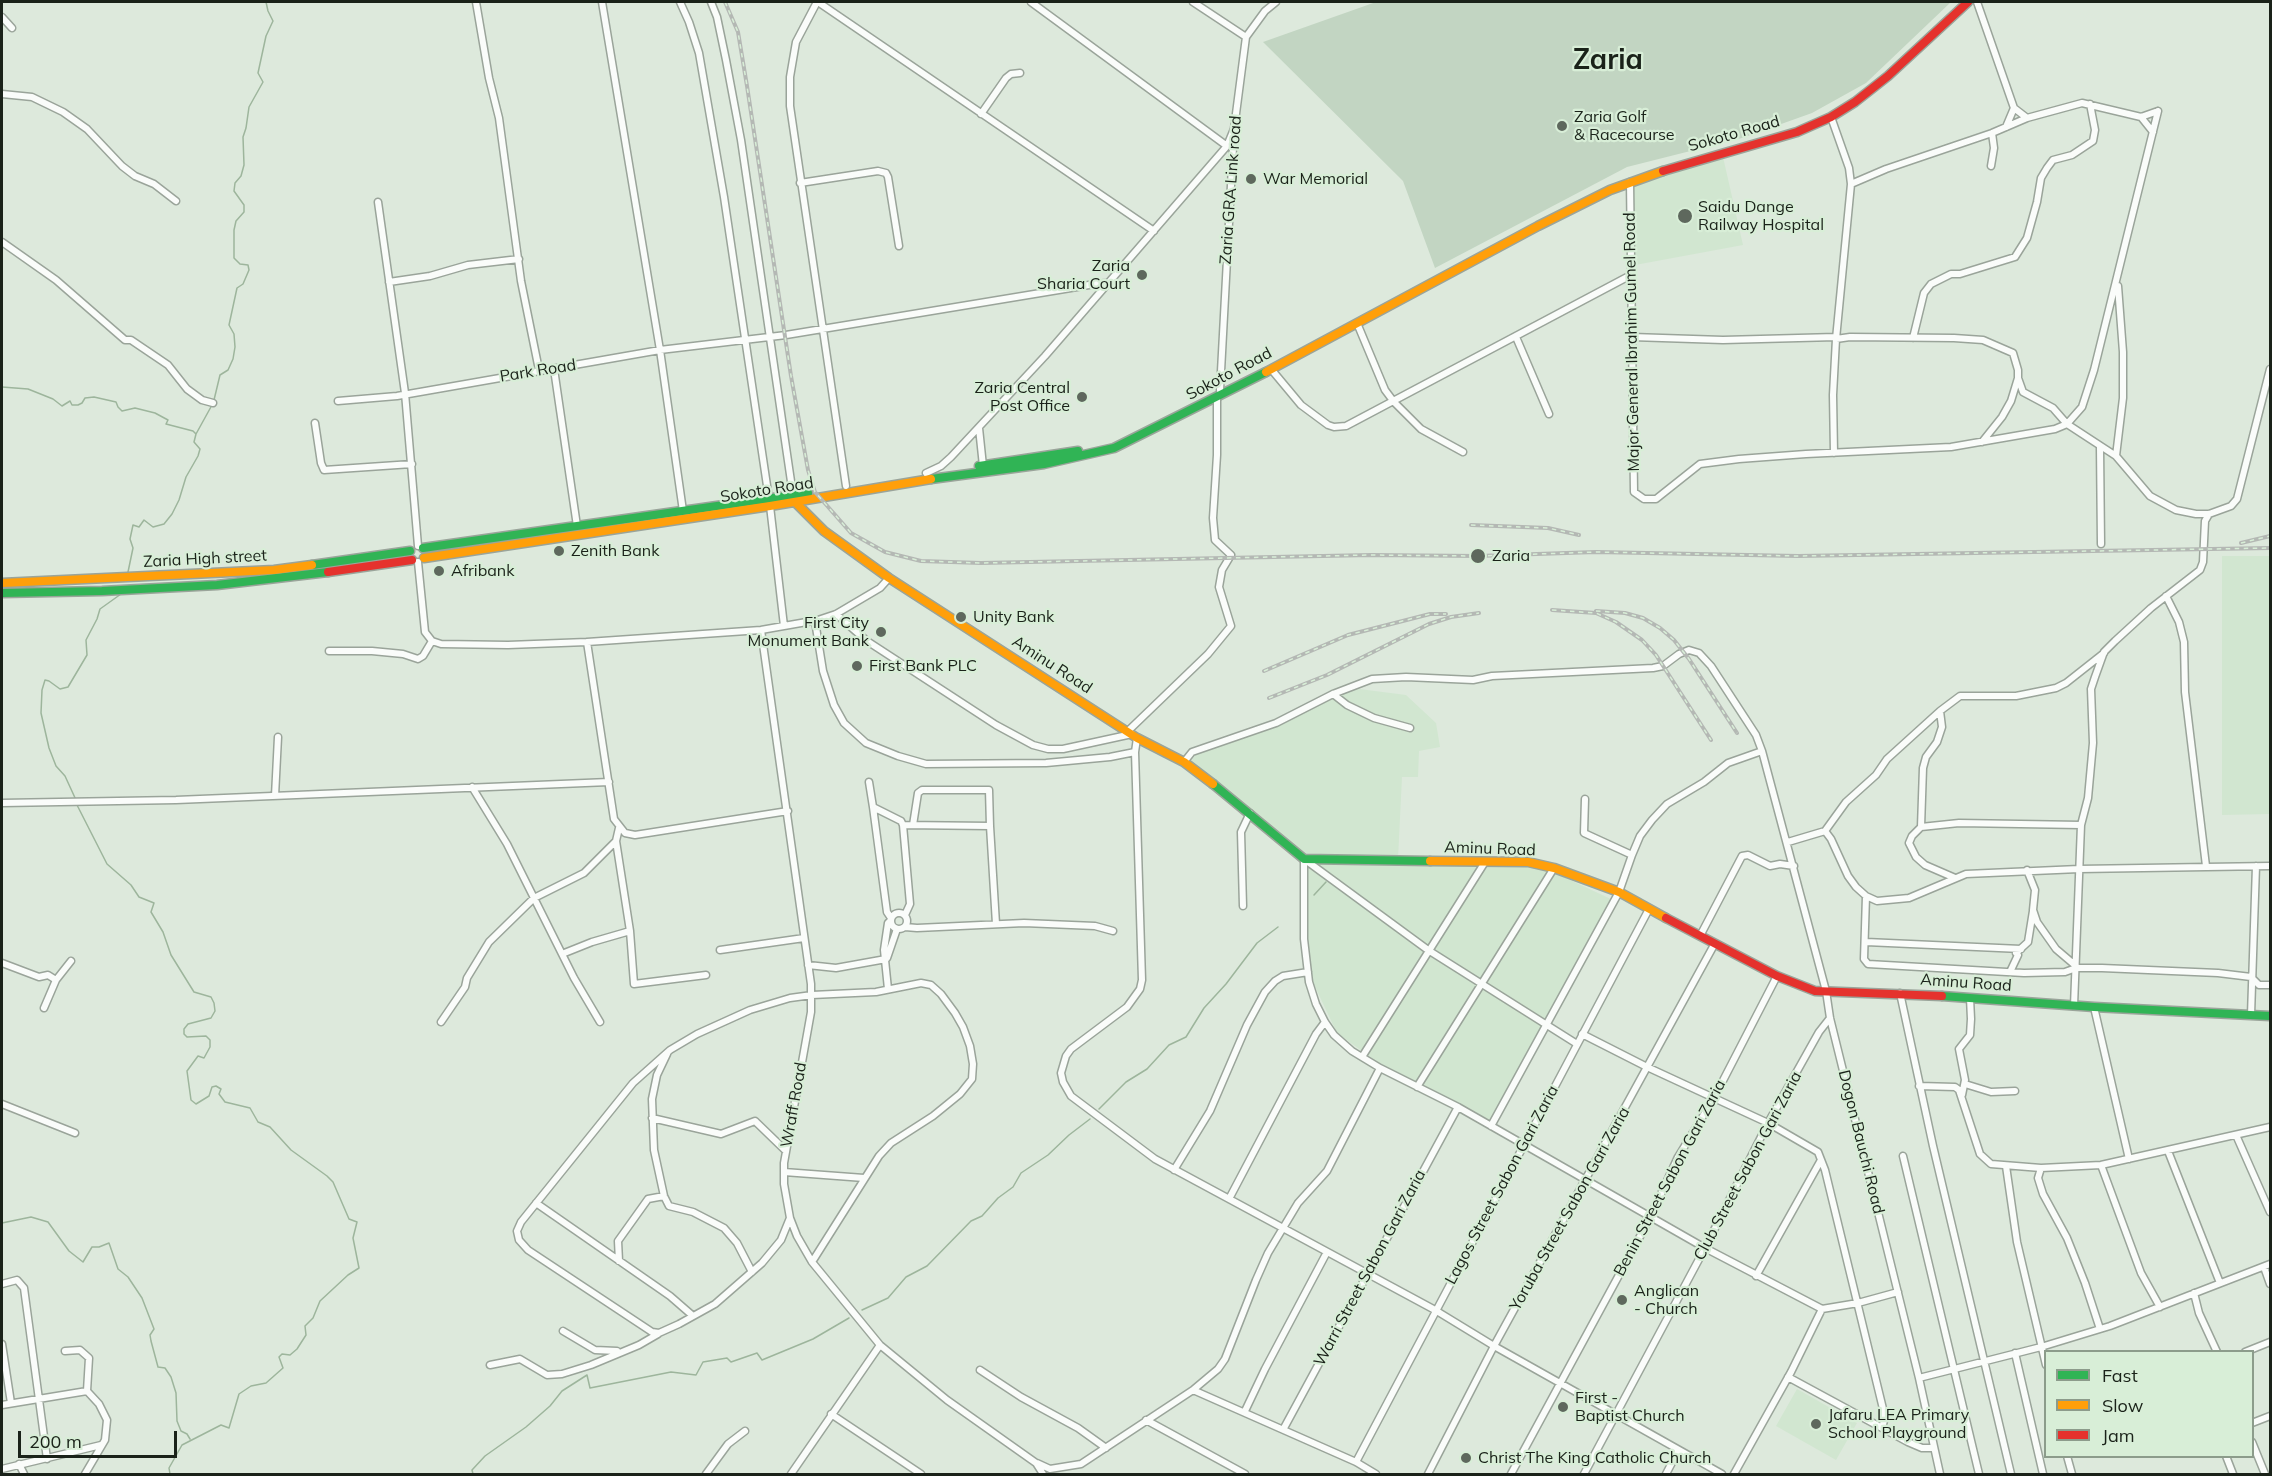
<!DOCTYPE html>
<html>
<head>
<meta charset="utf-8">
<style>
  body { margin:0 }
  #map { position:relative; width:2272px; height:1476px; overflow:hidden; background:#dde9dc; font-family:Mulish,sans-serif }
  canvas { display:block }
  .frame { position:absolute; inset:0; border:3px solid #1a2219; pointer-events:none }
  .legend { position:absolute; left:2044px; top:1350px; width:210px; height:108px; box-sizing:border-box; background:#d8eed7; border:2px solid #8c9c8b; margin:0; padding:8px 10px; list-style:none; font-size:18px; color:#1a2219 }
  .legend li { display:flex; align-items:center; gap:12px; height:30px }
  .legend b { width:30px; border:2px solid #8c9c8b }
  .scale { position:absolute; left:18px; top:1431px; width:159px; height:27px; box-sizing:border-box; border:3px solid #1a2219; border-top:0; padding-left:8px; font-size:18px; line-height:21px; white-space:nowrap; color:#1a2219; -webkit-text-stroke:4px #d8eed7; paint-order:stroke }
</style>
</head>
<body>
<div id="map">
<canvas width="2272" height="1476"></canvas>
<div class="frame"></div>
<ul class="legend">
<li><b style="height:8px;background:#30b455"></b>Fast</li>
<li><b style="height:8px;background:#ff9f0a"></b>Slow</li>
<li><b style="height:8px;background:#e5322d"></b>Jam</li>
</ul>
<div class="scale">200 m</div>
</div>
<script>
const g = document.querySelector('canvas').getContext('2d');
g.lineJoin = 'round';
function fillPath(path, color) {
  g.fillStyle = color;
  g.fill(path, 'evenodd');
}
function poly(rows) {
  const path = new Path2D();
  for (const r of rows) {
    if (r.length === 3) {
      path.moveTo(r[0] + r[2], r[1]);
      path.arc(r[0], r[1], r[2], 0, 2 * Math.PI);
      continue;
    }
    path.moveTo(r[0], r[1]);
    for (let i = 2; i < r.length; i += 2) path.lineTo(r[i], r[i + 1]);
  }
  return path;
}
function strokePath(path, color, width, dash) {
  g.strokeStyle = color;
  g.lineWidth = width;
  g.lineCap = dash ? 'butt' : 'round';
  g.setLineDash(dash || []);
  g.stroke(path);
}
function write(font, color, halo, rows, align = 'center') {
  g.font = font + ' Mulish,sans-serif';
  g.lineWidth = 4.5;
  g.setLineDash([]);
  g.textBaseline = 'middle';
  g.strokeStyle = halo;
  g.fillStyle = color;
  for (const [text, x, y, turn = 0] of rows) {
    g.save();
    g.translate(x, y);
    g.rotate((+turn || 0) * Math.PI / 180);
    g.textAlign = isNaN(turn) ? turn : align;
    if (halo) g.strokeText(text, 0, 0);
    g.fillText(text, 0, 0);
    g.restore();
  }
}
const built = poly([
  [1723,157,1743,245,1635,265,1632,188,1636,181],
  [2222,556,2270,556,2270,814,2222,815],
  [1359,689,1406,695,1436,723,1440,747,1419,751,1418,777,1402,777,1398,859,1540,866,1613,900,1490,1120,1387,1069,1337,1033,1310,976,1300,857,1190,763,1197,753,1255,733,1340,693],
  [1797,1389,1857,1423,1836,1460,1776,1426]
]);
const green = poly([
  [1376,2,1951,2,1866,83,1812,113,1742,138,1627,167,1435,268,1403,181,1263,42]
]);
const stream = poly([
  [2,387,28,389,53,399,62,406,70,401,72,405,78,405,82,403,85,398,94,397,116,402,118,407,122,411,135,408,155,413,168,420,166,424,193,431,196,434],
  [214,400,220,375,228,370,233,359,235,347,234,334,229,325,237,288,243,284,249,270,248,265,240,264,234,258,234,230,236,221,244,212,244,205,234,191,235,183,241,176,244,165,243,137,246,128,249,107,263,82,258,73,266,36,273,21,268,11,266,2],
  [128,572,133,548,130,539,133,525,139,527,144,520,153,527,164,524,172,514,179,500,186,477,198,456,200,449,194,442,196,434,212,405],
  [76,800,65,776,56,766,49,748,41,713,42,690,45,680,49,681,60,689,68,687,87,655,86,640,97,619,100,609,121,594],
  [77,805,107,864,131,885,139,897,154,903,151,912,163,932,171,955,189,984,194,992,211,997,214,1003,215,1011,211,1018,188,1024,184,1029,184,1034,187,1037,206,1036,210,1040,210,1047,204,1058,198,1056,187,1071,191,1100,196,1104,209,1096,212,1087,216,1086,221,1089,219,1094,225,1102,250,1108,258,1122,270,1127,291,1150,327,1176,333,1182,349,1219,357,1222,353,1238,359,1268,348,1275,320,1301,313,1318,305,1326,306,1335,297,1349,290,1355,282,1354,279,1357,283,1368,266,1383,251,1386,239,1394,229,1428,221,1425,182,1445,169,1468,170,1474],
  [1314,895,1326,882],
  [1099,1109,1126,1082,1147,1069,1169,1045,1186,1037,1204,1008,1226,984,1257,943,1278,927],
  [2,1223,31,1217,48,1222,69,1251,83,1262,92,1247,99,1247,109,1243,118,1269,128,1277,142,1298,154,1329,150,1335,151,1341,158,1367,165,1368,171,1377,176,1393,177,1421,181,1431,187,1434,190,1439],
  [862,1310,888,1298,906,1277,927,1266,971,1221,982,1216,998,1198,1013,1187,1021,1173,1048,1155,1069,1135,1090,1119],
  [473,1474,472,1470,485,1456,526,1427,550,1406,562,1391,587,1375,590,1388,671,1372,696,1375,703,1362,727,1358,731,1362,757,1353,762,1360,813,1339,849,1318]
]);
const street = poly([
  [476,2,489,78,499,118,521,281,539,370],
  [602,2,660,350,683,511],
  [680,2,689,22,699,53,724,197,769,499],
  [711,2,717,17,726,60,741,140,793,495],
  [817,2,796,42,790,77,790,106,846,486],
  [818,2,1154,231],
  [1031,2,1227,146],
  [1193,2,1246,37],
  [1977,2,2014,108,2027,118],
  [2,17,12,28],
  [2,94,32,97,63,112,87,129,122,166,135,176,154,184,176,201],
  [981,114,1006,78,1011,74,1020,73],
  [1831,117,1849,168,1851,184,1836,339,1833,395,1834,453],
  [2141,117,2153,132],
  [2006,127,2014,108],
  [1991,166,1994,148,1992,133],
  [1630,182,1634,492,1644,499,1656,499,1700,464,1739,459,1806,454,1951,447,2055,429,2067,424,2082,407,2094,370,2158,111],
  [800,183,878,171,886,173,888,177,899,246],
  [1851,184,1886,169,1992,133,2027,118,2082,103,2141,117,2158,111],
  [378,202,405,393,418,546],
  [2,242,56,280,125,340,131,340,168,365,187,389,202,400,213,403],
  [389,282,430,276,468,265,519,259],
  [2118,286,2123,352,2123,398,2116,456,2150,496,2176,510,2196,514,2209,514,2231,506,2237,499,2270,369],
  [1357,323,1385,390,1394,402,1421,429,1463,452],
  [1516,337,1549,414],
  [1632,337,1723,340,1836,337],
  [1913,338,1924,293,1931,284,1951,274,1960,274,2015,257,2027,238,2037,202,2041,178,2047,168,2053,160,2072,155,2093,141,2095,130,2090,104],
  [1836,339,1850,337,1954,338,1983,340,2013,353,2018,370,2018,378,2011,401,2002,417,1982,442],
  [554,369,577,526],
  [1271,369,1301,405,1328,425,1334,427,1346,426,1631,275],
  [2018,378,2023,392,2053,408,2067,424,2116,456],
  [1220,390,1234,129,1246,37,1265,11,1276,2],
  [338,401,397,396,660,350,786,335,1095,284,1108,283],
  [315,423,321,463,324,470,412,464],
  [979,428,983,466],
  [2100,447,2101,544],
  [926,473,941,466,951,457,1045,356,1227,146,1234,129],
  [770,506,784,626],
  [418,562,425,632,432,641,441,644,508,645,587,642,761,630,818,620,836,614,880,588,889,578],
  [2166,596,2179,622,2184,642,2185,692,2206,866],
  [836,614,867,641,996,725,1033,745,1048,749,1063,749,1132,734],
  [815,621,823,671,834,705,844,723,866,743,898,756,926,764,1046,763,1110,757,1135,752],
  [761,630,811,984,811,1012,784,1163,784,1184,790,1218,797,1236,812,1262,880,1345,947,1400,1036,1463,1043,1474],
  [587,642,614,819,625,833,635,835,788,811],
  [329,651,372,651,403,654,418,659,423,656,432,641],
  [1333,694,1347,705,1374,718,1410,728],
  [1128,731,1208,654,1231,626,1219,587,1222,570,1231,555,1215,540,1213,518,1217,455,1217,398],
  [1137,738,1135,752,1142,980,1140,989,1127,1007,1071,1049,1066,1056,1061,1073,1063,1082,1071,1096,1155,1159,1435,1310,1494,1346,1722,1474],
  [1184,762,1192,752,1276,723,1333,694,1372,679,1406,677,1473,680,1492,676,1653,668,1663,666,1679,654,1689,650,1699,653,1711,666,1756,735,1762,751],
  [869,782,873,807,901,821,903,825],
  [472,787,507,844,574,978,600,1022],
  [275,796,278,737],
  [1585,799,1584,833,1632,855],
  [2,803,176,800,609,782],
  [873,807,887,912,891,918],
  [913,825,918,793,922,790,989,790,990,826],
  [1921,827,1923,768,1926,757,1937,742,1942,727,1940,711,1960,696,2016,696,2056,688,2066,683,2104,653],
  [619,828,616,841,630,931,634,984,706,975],
  [1825,831,1846,802,1876,775,1887,759,1940,711],
  [1788,842,1825,831,1831,839,1848,876,1856,887,1866,896,1877,901,1909,898,1966,874,2079,869,2270,866],
  [1304,859,1304,939,1309,982,1316,1004,1325,1022,1334,1035,1352,1051,1380,1068,1458,1107,1705,1248,1822,1309,1858,1303,1898,1292],
  [1304,859,1428,950,1577,1044],
  [2027,870,2035,890,2033,910,2037,922,2056,949,2076,966],
  [1955,878,1925,865,1916,857,1909,843,1912,836,1921,827,1959,823,2081,825],
  [1866,896,1864,959,1868,964,2024,973,2065,972,2076,968,2102,968,2218,973,2251,977,2259,985,2270,985],
  [1243,906,1241,832,1250,813],
  [899,921,8],
  [905,915,910,904,903,825,990,826,996,924],
  [905,927,917,928,1024,923,1095,926,1113,931],
  [1700,936,1742,856,1748,855,1770,866,1780,864,1794,866],
  [1866,942,2021,949],
  [720,950,804,938],
  [562,954,592,942,630,931],
  [887,958,897,929],
  [2,963,39,977,48,975,56,980,44,1008],
  [808,965,836,968,886,959],
  [2010,972,2018,955,2016,953,2028,942,2033,911],
  [56,980,71,961],
  [888,989,884,950,888,923,890,921],
  [1900,993,1933,1146,2011,1474],
  [2074,1006,2081,825,2088,798,2093,743,2091,689,2095,677,2104,652,2115,641,2151,608,2200,570,2203,562,2205,521,2209,514],
  [2094,1007,2129,1159],
  [2251,1015,2256,866],
  [441,1022,465,987,467,978,489,942,534,898,584,873,616,841],
  [1582,1034,1647,1067,1768,1123,1818,1152,1825,1170,1885,1417,1882,1428],
  [667,1054,657,1075,652,1099,654,1150,664,1196,669,1206,693,1212,724,1228,737,1243,752,1272],
  [1362,1057,1485,862],
  [1965,1084,1991,1092,2015,1091],
  [1919,1086,1955,1087,1959,1090,1980,1154,1991,1164,2041,1168,2101,1165,2270,1127],
  [1417,1087,1554,868],
  [1962,1095,1965,1080,1959,1049,1970,1035,1971,1019,1970,998],
  [2,1104,75,1133],
  [652,1118,721,1134,755,1121,786,1151],
  [1491,1126,1619,892,1632,855,1640,836,1652,820,1667,804,1704,782,1728,763,1762,751,1826,991,1830,1018,1919,1378,1940,1474],
  [2236,1135,2270,1212],
  [2168,1151,2220,1283],
  [1903,1156,1979,1474],
  [2101,1165,2141,1273,2160,1307],
  [2006,1166,2017,1242,2046,1365],
  [2041,1168,2038,1178,2043,1194,2067,1238,2085,1283,2100,1329],
  [1174,1170,1210,1111,1247,1025,1265,992,1275,981,1283,976,1308,972],
  [784,1172,864,1178],
  [1229,1199,1316,1034,1325,1022],
  [536,1203,670,1296,693,1316],
  [790,1218,781,1240,762,1263,715,1304,679,1324,659,1333,652,1332,528,1250,519,1240,517,1231,521,1222,633,1083,670,1050,697,1034,750,1010,790,998,812,995,876,992,921,983,931,985,941,994,955,1013,963,1027,970,1046,973,1064,972,1079,960,1094,933,1116,891,1143,879,1156,812,1262],
  [619,1261,618,1241,648,1199,664,1196],
  [2264,1267,2270,1284],
  [1756,1276,1821,1160],
  [2,1284,17,1280,24,1288,47,1459],
  [2194,1293,2199,1313,2217,1352],
  [563,1331,595,1350,617,1351],
  [2,1344,11,1403],
  [65,1351,80,1350,89,1358,87,1391,99,1404,107,1420,105,1440,85,1474],
  [2245,1352,2270,1342],
  [2015,1353,2043,1474],
  [490,1365,520,1359,547,1375,562,1374,591,1365,639,1345,658,1334],
  [980,1370,1021,1397,1078,1428,1106,1448],
  [1788,1377,1908,1442,1922,1448,1934,1448],
  [1919,1378,2041,1347,2110,1326,2270,1264],
  [1193,1390,1356,1462,1376,1474],
  [2,1405,87,1391],
  [1245,1411,1265,1369,1327,1252],
  [831,1414,921,1474],
  [1146,1420,1245,1474],
  [2252,1423,2270,1416],
  [1284,1428,1458,1107],
  [2252,1442,2265,1474],
  [2067,1456,2072,1474],
  [2226,1456,2233,1474],
  [1356,1462,1649,909],
  [1037,1463,1050,1469,1081,1464,1193,1390,1218,1369,1225,1359,1256,1280,1268,1253,1298,1203,1327,1171,1380,1068],
  [19,1464,24,1474],
  [2,1469,101,1445],
  [706,1474,728,1444,745,1431],
  [791,1474,880,1345],
  [1428,1474,1494,1346,1714,945],
  [1511,1474,1650,1218,1678,1157,1714,1098,1777,976],
  [1584,1474,1705,1248,1768,1123,1819,1032,1830,1018],
  [1666,1474,1678,1451],
  [1734,1474,1791,1372,1822,1309]
]);
const fast = poly([
  [979,466,1078,451],
  [931,479,1044,464,1114,448,1266,372],
  [423,548,808,493],
  [312,565,410,551],
  [2,593,102,591,217,585,328,572],
  [1213,784,1304,859,1430,861],
  [1942,996,2094,1007,2270,1016]
]);
const slow = poly([
  [1266,372,1538,226,1610,190,1663,171],
  [795,502,824,531,889,578,1137,738,1184,762,1213,784],
  [424,558,770,506,931,479],
  [2,583,274,570,312,565],
  [1430,861,1528,862,1554,868,1619,892,1666,918]
]);
const jam = poly([
  [1663,171,1797,132,1831,117,1855,102,1888,76,1968,2],
  [328,572,412,560],
  [1666,918,1777,976,1815,991,1942,996]
]);
const rail = poly([
  [725,2,738,32,747,86,791,376,808,470,815,492,851,533,885,552,921,561,981,563,1371,555,1478,556,1596,552,1798,556,2270,548],
  [1471,525,1548,528,1579,535],
  [2241,543,2270,536],
  [1552,610,1596,613,1616,622,1642,640,1656,655,1711,740],
  [1596,611,1625,613,1643,618,1660,628,1674,640,1689,659,1737,733],
  [1264,671,1348,635,1430,614,1446,614],
  [1269,698,1327,675,1429,624,1451,617,1479,613]
]);
const markers = [
  [1562,126,6,"#5e685d"],
  [1251,179,6,"#5e685d"],
  [1685,216,8,"#5e685d"],
  [1142,275,6,"#5e685d"],
  [1082,397,6,"#5e685d"],
  [559,551,6,"#5e685d"],
  [1478,556,8,"#5e685d"],
  [439,571,6,"#5e685d"],
  [961,617,6,"#5e685d"],
  [881,632,6,"#5e685d"],
  [857,666,6,"#5e685d"],
  [1622,1300,6,"#5e685d"],
  [1563,1407,6,"#5e685d"],
  [1816,1424,6,"#5e685d"],
  [1466,1458,6,"#5e685d"]
];
const poiNames = [
  ["Zaria Golf",1574,117],
  ["& Racecourse",1574,135],
  ["War Memorial",1263,179],
  ["Saidu Dange",1698,207],
  ["Railway Hospital",1698,225],
  ["Zaria",1130,266,"right"],
  ["Sharia Court",1130,284,"right"],
  ["Zaria Central",1070,388,"right"],
  ["Post Office",1070,406,"right"],
  ["Zenith Bank",571,551],
  ["Zaria",1492,556],
  ["Afribank",451,571],
  ["Unity Bank",973,617],
  ["First City",869,623,"right"],
  ["Monument Bank",869,641,"right"],
  ["First Bank PLC",869,666],
  ["Anglican",1634,1291],
  ["- Church",1634,1309],
  ["First -",1575,1398],
  ["Baptist Church",1575,1416],
  ["Jafaru LEA Primary",1828,1415],
  ["School Playground",1828,1433],
  ["Christ The King Catholic Church",1478,1458]
];
const streetNames = [
  ["Sokoto Road",1734,134,-16],
  ["Zaria GRA Link road",1231,190,-86],
  ["Major General Ibrahim Gumel Road",1632,342,-91],
  ["Park Road",538,371,-9],
  ["Sokoto Road",1229,374,-28],
  ["Sokoto Road",767,490,-9],
  ["Zaria High street",205,559,-3],
  ["Aminu Road",1052,665,33],
  ["Aminu Road",1490,849,2],
  ["Aminu Road",1966,983,4],
  ["Wraff Road",794,1105,-80],
  ["Dogon Bauchi Road",1861,1142,76],
  ["Club Street Sabon Gari Zaria",1748,1166,-62],
  ["Benin Street Sabon Gari Zaria",1670,1178,-62],
  ["Lagos Street Sabon Gari Zaria",1502,1185,-62],
  ["Yoruba Street Sabon Gari Zaria",1570,1209,-61],
  ["Warri Street Sabon Gari Zaria",1370,1268,-62]
];
const townNames = [
  ["Zaria",1608,61]
];
fillPath(built, '#d1e6d0');
fillPath(green, '#c2d5c2');
strokePath(stream, '#9db59c', 1.5);
strokePath(street, '#9aa49a', 9);
strokePath(fast, '#9aa49a', 11);
strokePath(slow, '#9aa49a', 11);
strokePath(jam, '#9aa49a', 11);
strokePath(street, '#fafcfa', 6);
strokePath(fast, '#30b455', 8);
strokePath(slow, '#ff9f0a', 8);
strokePath(jam, '#e5322d', 8);
strokePath(rail, '#b4b8b4', 4);
strokePath(rail, '#d8eed7', 1.5, [4.5]);
for (const [x, y, r, color] of markers) {
  const dot = new Path2D();
  dot.arc(x, y, r, 0, 2 * Math.PI);
  g.fillStyle = color;
  g.fill(dot);
  strokePath(dot, '#d8eed7', 2);
}
write('16px', '#1a2219', '#d8eed7', poiNames, 'left');
write('16px', '#1a2219', '#d8eed7', streetNames);
write('bold 28px', '#1a2219', '#d8eed7', townNames);
</script>
</body>
</html>
